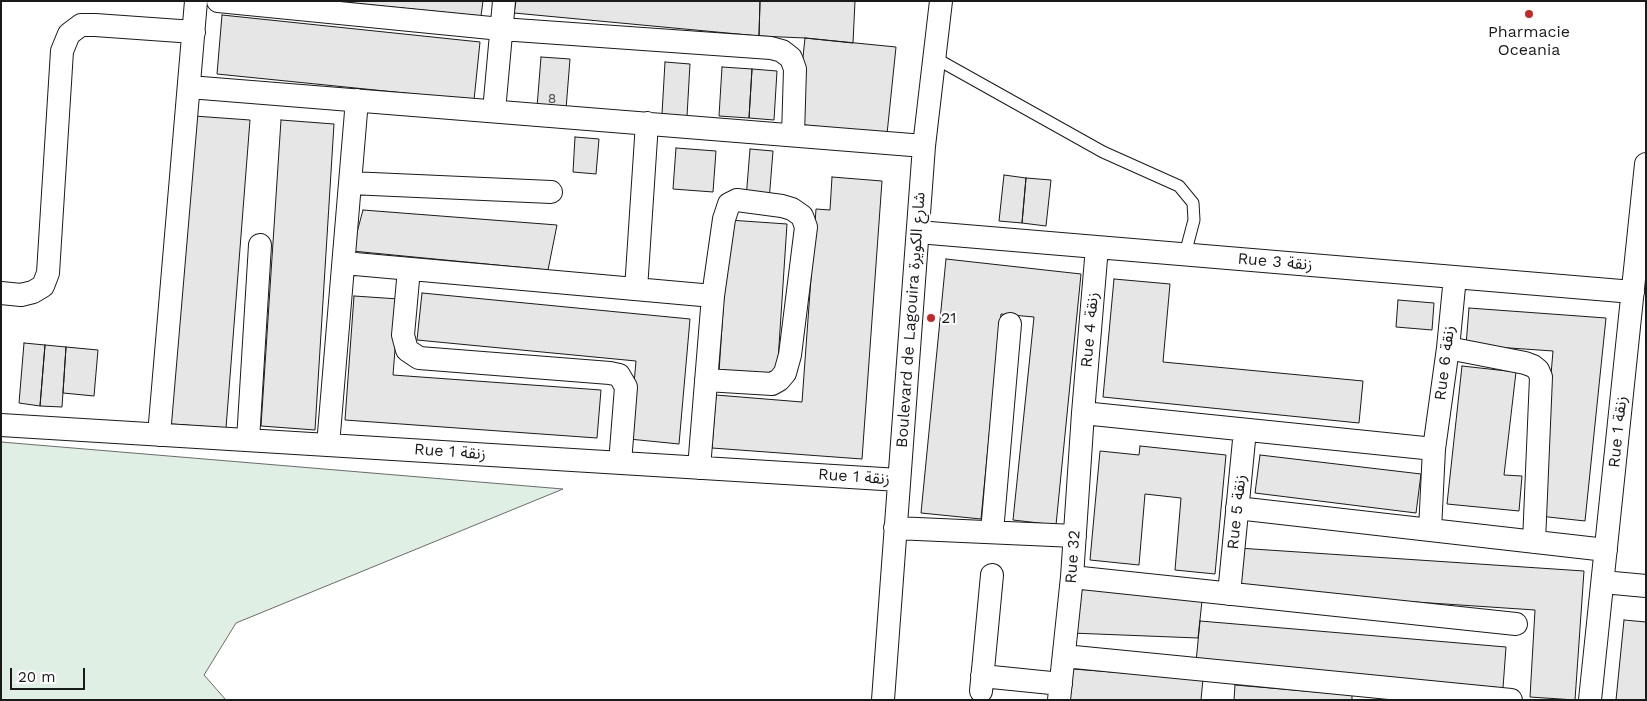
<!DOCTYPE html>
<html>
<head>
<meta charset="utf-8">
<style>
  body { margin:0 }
  #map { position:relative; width:1647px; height:701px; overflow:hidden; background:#fff; font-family:"Work Sans",sans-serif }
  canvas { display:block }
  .frame { position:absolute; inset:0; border:2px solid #1a1a1a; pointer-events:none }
  .scale { position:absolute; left:10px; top:668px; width:75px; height:22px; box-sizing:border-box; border:2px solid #1a1a1a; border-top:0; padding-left:6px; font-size:15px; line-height:18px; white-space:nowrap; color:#1a1a1a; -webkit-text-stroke:4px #fff; paint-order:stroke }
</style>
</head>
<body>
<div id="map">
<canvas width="1647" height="701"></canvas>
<div class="frame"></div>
<div class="scale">20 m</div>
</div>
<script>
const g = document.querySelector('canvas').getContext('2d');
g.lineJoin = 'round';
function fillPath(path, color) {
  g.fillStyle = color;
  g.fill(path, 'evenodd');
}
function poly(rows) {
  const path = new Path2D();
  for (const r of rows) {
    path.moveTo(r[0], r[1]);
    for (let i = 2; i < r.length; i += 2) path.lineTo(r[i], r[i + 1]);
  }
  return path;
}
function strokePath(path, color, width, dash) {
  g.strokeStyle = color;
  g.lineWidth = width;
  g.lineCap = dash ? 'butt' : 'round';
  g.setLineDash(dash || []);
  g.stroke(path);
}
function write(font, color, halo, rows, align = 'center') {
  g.font = font + ' "Work Sans","Noto Sans Arabic",sans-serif';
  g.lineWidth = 4;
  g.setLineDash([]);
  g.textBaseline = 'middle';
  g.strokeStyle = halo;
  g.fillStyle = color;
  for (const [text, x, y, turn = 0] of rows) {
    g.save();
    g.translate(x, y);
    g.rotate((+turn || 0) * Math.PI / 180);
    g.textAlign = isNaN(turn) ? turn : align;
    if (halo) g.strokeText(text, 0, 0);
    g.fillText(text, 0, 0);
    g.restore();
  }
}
const green = poly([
  [1,442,563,489,236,623,204,675,226,700,1,700,1,442]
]);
const building = poly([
  [332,1,483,1,481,16,332,1],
  [516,1,760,1,759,36,514,13,516,1],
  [760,1,855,1,853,43,805,38,759,36,760,1],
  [222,15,480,42,474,100,217,74,222,15],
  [805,38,896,47,887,134,796,124,805,38],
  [541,57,570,59,566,109,537,107,541,57],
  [665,62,690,64,687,116,662,114,665,62],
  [722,67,752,69,749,118,719,116,722,67],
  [752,69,777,71,774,120,749,118,752,69],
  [194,116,250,120,226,428,171,424,194,116],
  [281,120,334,124,315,430,261,426,281,120],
  [575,137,599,139,596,174,573,172,575,137],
  [676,148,716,151,713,192,673,189,676,148],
  [750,149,773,151,769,201,746,199,750,149],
  [1004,175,1026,178,1022,223,999,221,1004,175],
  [832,177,882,181,862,459,712,448,716,395,802,402,816,209,830,210,832,177],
  [1026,178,1051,180,1046,226,1022,223,1026,178],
  [363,210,557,225,548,270,352,251,363,210],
  [729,220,787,224,777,376,719,372,729,220],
  [946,259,1081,274,1056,525,1013,520,1034,317,1001,314,981,519,921,513,946,259],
  [1114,279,1170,284,1163,362,1363,381,1359,423,1103,397,1114,279],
  [422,293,690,319,679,444,629,439,636,361,417,340,422,293],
  [354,296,399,299,393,375,601,390,597,438,345,420,354,296],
  [1398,300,1434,303,1432,330,1396,327,1398,300],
  [1469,308,1606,318,1585,521,1539,516,1553,351,1466,345,1469,308],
  [24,343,45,345,40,406,19,403,24,343],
  [45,345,66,347,62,407,40,406,45,345],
  [66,347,98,350,94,396,63,393,66,347],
  [1462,366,1516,372,1504,475,1522,476,1519,511,1447,504,1462,366],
  [1140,446,1226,455,1215,574,1175,570,1181,498,1145,494,1139,565,1090,560,1100,451,1139,455,1140,446],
  [1260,455,1421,474,1416,513,1255,493,1260,455],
  [1238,548,1584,571,1575,700,1530,697,1535,610,1235,590,1238,548],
  [1079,580,1202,601,1198,638,1071,633,1079,580],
  [1624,620,1646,622,1646,700,1616,700,1624,620],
  [1200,621,1506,647,1503,688,1196,662,1200,621],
  [1073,669,1203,679,1201,700,1070,700,1073,669],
  [1235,685,1352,695,1352,700,1234,700,1235,685]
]);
const service = poly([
  [935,58,1103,152,1179,186,1193,203,1194,220,1185,254]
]);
const minor = poly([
  [218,1,501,29,771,48,782,51,791,58,795,69,793,135],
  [189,87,924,146],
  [494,111,504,1],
  [350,183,551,192],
  [918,232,1633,292],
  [344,263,713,296,699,468],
  [409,269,403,335,407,350,419,358,610,373,619,375,626,387,620,463],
  [636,289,647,123],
  [1,293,21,295,33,292,43,286,48,273,62,51,69,34,81,25,95,25,194,32],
  [1448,348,1525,363,1533,366,1538,370,1541,377,1534,542],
  [706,380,772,384,779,380,785,373,790,355,806,227,802,216,792,209,782,206,737,200,729,204,724,219,713,296],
  [1083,413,1434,449],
  [1,425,899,480],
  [159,435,196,1],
  [248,440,260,245],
  [328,445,357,100],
  [1237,508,1606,550],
  [895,528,1075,536],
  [1430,530,1434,449,1448,348,1455,277],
  [992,532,1010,324],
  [1072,577,1516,624],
  [1603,582,1646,586],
  [1229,594,1245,430],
  [1064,656,1511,700],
  [982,676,1061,684],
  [981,691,992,575],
  [883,700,924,146,941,1],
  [1059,700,1072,577,1083,413,1097,247],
  [1590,700,1646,164]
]);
const markers = [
  [1529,14,5,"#c62828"],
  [931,318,5,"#c62828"]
];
const numberNames = [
  ["8",552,99]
];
const poiNames = [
  ["Pharmacie",1529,32],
  ["Oceania",1529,50],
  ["21",941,318,"left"]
];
const streetNames = [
  ["Rue 3 زنقة",1275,262,5],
  ["Boulevard de Lagouira شارع الكويرة",911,320,-86],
  ["Rue 4 زنقة",1090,330,-85],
  ["Rue 6 زنقة",1445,363,-83],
  ["Rue 1 زنقة",1618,432,-84],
  ["Rue 1 زنقة",450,452,4],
  ["Rue 1 زنقة",854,477,4],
  ["Rue 5 زنقة",1237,512,-84],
  ["Rue 32",1073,557,-86]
];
fillPath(green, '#e0efe3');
strokePath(green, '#6a6a6a', 1);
fillPath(building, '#e6e6e6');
strokePath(building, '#1a1a1a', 1);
strokePath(service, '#1a1a1a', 13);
strokePath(minor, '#1a1a1a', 24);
strokePath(service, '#fff', 11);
strokePath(minor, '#fff', 22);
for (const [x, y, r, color] of markers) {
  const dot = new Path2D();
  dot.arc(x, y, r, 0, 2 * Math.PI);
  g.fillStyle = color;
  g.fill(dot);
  strokePath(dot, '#fff', 2);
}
write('14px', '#4d4d4d', null, numberNames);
write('16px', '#1a1a1a', '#fff', poiNames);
write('16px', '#1a1a1a', '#fff', streetNames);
</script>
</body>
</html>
